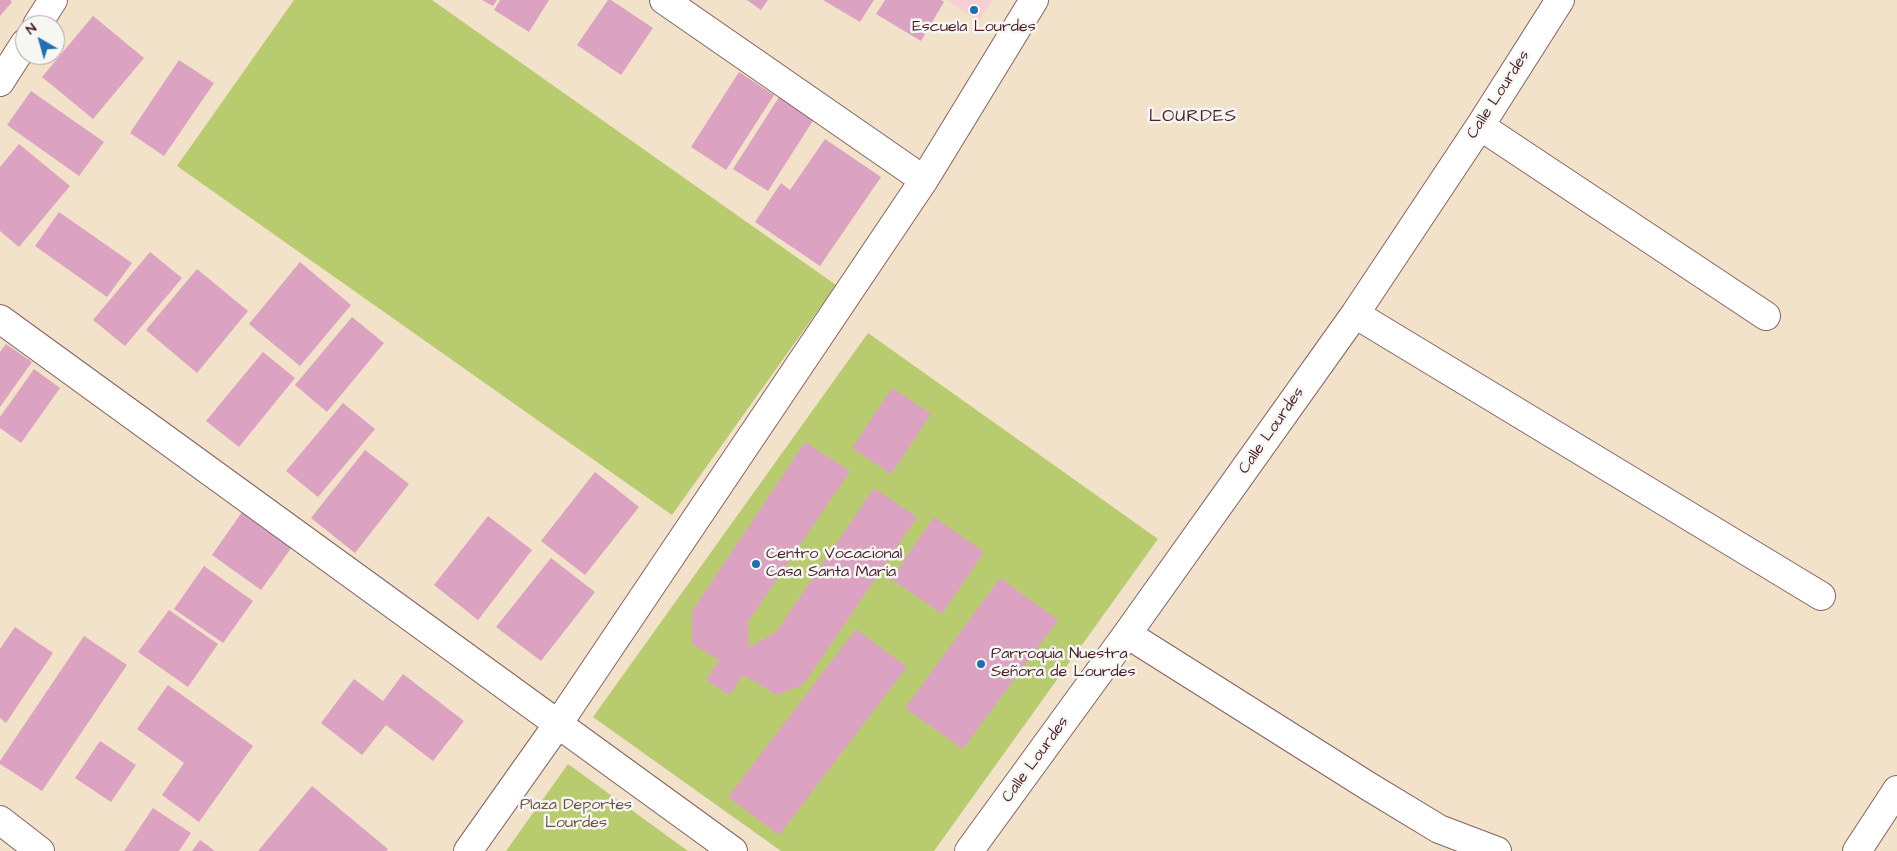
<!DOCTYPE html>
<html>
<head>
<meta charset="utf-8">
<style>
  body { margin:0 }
  #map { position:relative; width:1897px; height:851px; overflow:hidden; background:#f2e2c9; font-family:"Architects Daughter",sans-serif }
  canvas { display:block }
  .north { position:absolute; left:15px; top:15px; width:50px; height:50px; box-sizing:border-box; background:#f6f6f2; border:1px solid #b1a0a2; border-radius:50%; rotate:322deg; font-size:14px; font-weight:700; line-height:20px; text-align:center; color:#4a1f2b }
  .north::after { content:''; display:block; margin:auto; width:18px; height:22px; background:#1f6fb2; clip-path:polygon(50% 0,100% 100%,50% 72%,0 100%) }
</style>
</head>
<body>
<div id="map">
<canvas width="1897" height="851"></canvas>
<div class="north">N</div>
</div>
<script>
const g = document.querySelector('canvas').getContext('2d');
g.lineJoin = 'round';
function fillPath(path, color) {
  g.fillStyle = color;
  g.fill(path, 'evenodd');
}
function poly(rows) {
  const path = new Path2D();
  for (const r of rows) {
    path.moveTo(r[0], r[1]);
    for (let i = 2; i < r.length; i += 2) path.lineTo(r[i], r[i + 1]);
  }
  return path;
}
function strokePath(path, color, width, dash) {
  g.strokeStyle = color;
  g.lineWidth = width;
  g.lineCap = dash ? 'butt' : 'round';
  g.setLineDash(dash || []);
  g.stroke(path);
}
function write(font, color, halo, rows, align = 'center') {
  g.font = font + ' "Architects Daughter",sans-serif';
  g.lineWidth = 5;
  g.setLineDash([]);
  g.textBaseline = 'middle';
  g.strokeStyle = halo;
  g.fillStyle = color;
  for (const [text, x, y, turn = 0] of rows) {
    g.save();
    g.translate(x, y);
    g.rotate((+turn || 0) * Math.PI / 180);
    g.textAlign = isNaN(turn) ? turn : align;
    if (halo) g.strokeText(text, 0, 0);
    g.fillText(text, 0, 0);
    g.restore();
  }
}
const built = poly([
  [946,0,992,0,979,21]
]);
const green = poly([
  [294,0,432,0,836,285,672,515,177,166],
  [868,333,1158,539,934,851,781,851,593,717],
  [568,764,688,851,506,851]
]);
const building = poly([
  [0,0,10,0,12,2,0,16],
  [482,0,497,0,493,6],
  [500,0,549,0,529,32,494,10],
  [608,0,611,0,653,28,621,75,577,45],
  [747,0,768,0,761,10],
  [823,0,874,0,860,22],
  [885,0,941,0,944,2,921,41,876,14],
  [93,16,144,58,93,119,42,77],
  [179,60,214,83,164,156,130,133],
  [739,72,774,95,726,170,691,147],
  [31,91,104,142,79,176,7,125],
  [781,94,816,116,768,191,733,169],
  [825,139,881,177,820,266,755,222,781,183,790,190],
  [19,144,70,186,19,247,0,231,0,167],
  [59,212,132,263,107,297,35,246],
  [150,252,182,278,125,346,93,320],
  [300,262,351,305,300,366,249,324],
  [197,269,248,311,197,373,146,330],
  [352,317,384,343,327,412,295,385],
  [6,344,32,362,0,407,0,352],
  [263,352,295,378,239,447,206,421],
  [34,369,60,388,21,443,0,428,0,417],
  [892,388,931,414,891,474,852,448],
  [343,403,375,429,318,497,286,471],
  [805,442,850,471,748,622,749,647,776,632,874,488,917,517,804,684,777,695,743,675,730,695,706,680,719,660,692,644,692,611],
  [365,450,409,484,355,553,311,518],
  [595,472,639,507,585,575,541,541],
  [242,512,292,547,261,590,212,555],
  [488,516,532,550,478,620,434,585],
  [934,517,984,552,942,614,891,579],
  [551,558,595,592,541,661,496,627],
  [204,566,253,601,223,643,174,609],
  [1000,578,1058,620,963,749,905,708],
  [169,610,218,644,188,687,138,652],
  [15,627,53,653,6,723,0,718,0,649],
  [856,629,907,667,779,835,728,797],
  [84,636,127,665,42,791,0,764,0,761],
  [403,674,464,721,433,761,386,725,362,755,321,723,354,679,383,701],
  [168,685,253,746,199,822,162,795,184,763,137,729],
  [100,741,136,765,111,802,75,778],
  [312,786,388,849,386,851,258,851],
  [153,808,191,833,179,851,124,851],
  [200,840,215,851,192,851]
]);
const minor = poly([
  [664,0,924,180],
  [37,25,53,0],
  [0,82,25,43],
  [1480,126,1766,316],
  [1355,314,1821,596],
  [0,319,733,851],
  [1127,634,1368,786,1439,829,1497,851],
  [0,820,40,851],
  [468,851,558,724,924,180,1034,0],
  [969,851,1127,634,1355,314,1480,126,1560,0],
  [1857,851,1897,790]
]);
const markers = [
  [974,10,5,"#1f6fb2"],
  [756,564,5,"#1f6fb2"],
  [981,664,5,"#1f6fb2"]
];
const poiNames = [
  ["Escuela Lourdes",974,28,"center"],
  ["Centro Vocacional",766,555],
  ["Casa Santa María",766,573],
  ["Parroquia Nuestra",991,655],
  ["Señora de Lourdes",991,673]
];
const streetNames = [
  ["Calle Lourdes",1499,95,-57],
  ["Calle Lourdes",1272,431,-55],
  ["Calle Lourdes",1036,760,-54]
];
const parkNames = [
  ["Plaza Deportes",576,806],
  ["Lourdes",576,824]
];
const neighbourhoodNames = [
  ["LOURDES",1193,117]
];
fillPath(built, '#f7cfd2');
fillPath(green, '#b8cc6f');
fillPath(building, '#dca2c1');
strokePath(minor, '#856362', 30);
strokePath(minor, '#fff', 28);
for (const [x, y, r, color] of markers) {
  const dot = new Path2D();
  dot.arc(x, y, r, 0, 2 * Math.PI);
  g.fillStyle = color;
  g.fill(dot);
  strokePath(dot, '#f6f6f2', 2);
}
write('16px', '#4a1f2b', '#f6f6f2', poiNames, 'left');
write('16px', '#4a1f2b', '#f6f6f2', streetNames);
write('16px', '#6b533f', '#f6f6f2', parkNames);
g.letterSpacing = '1px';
write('18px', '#4a1f2b', '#f6f6f2', neighbourhoodNames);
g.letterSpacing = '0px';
</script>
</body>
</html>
